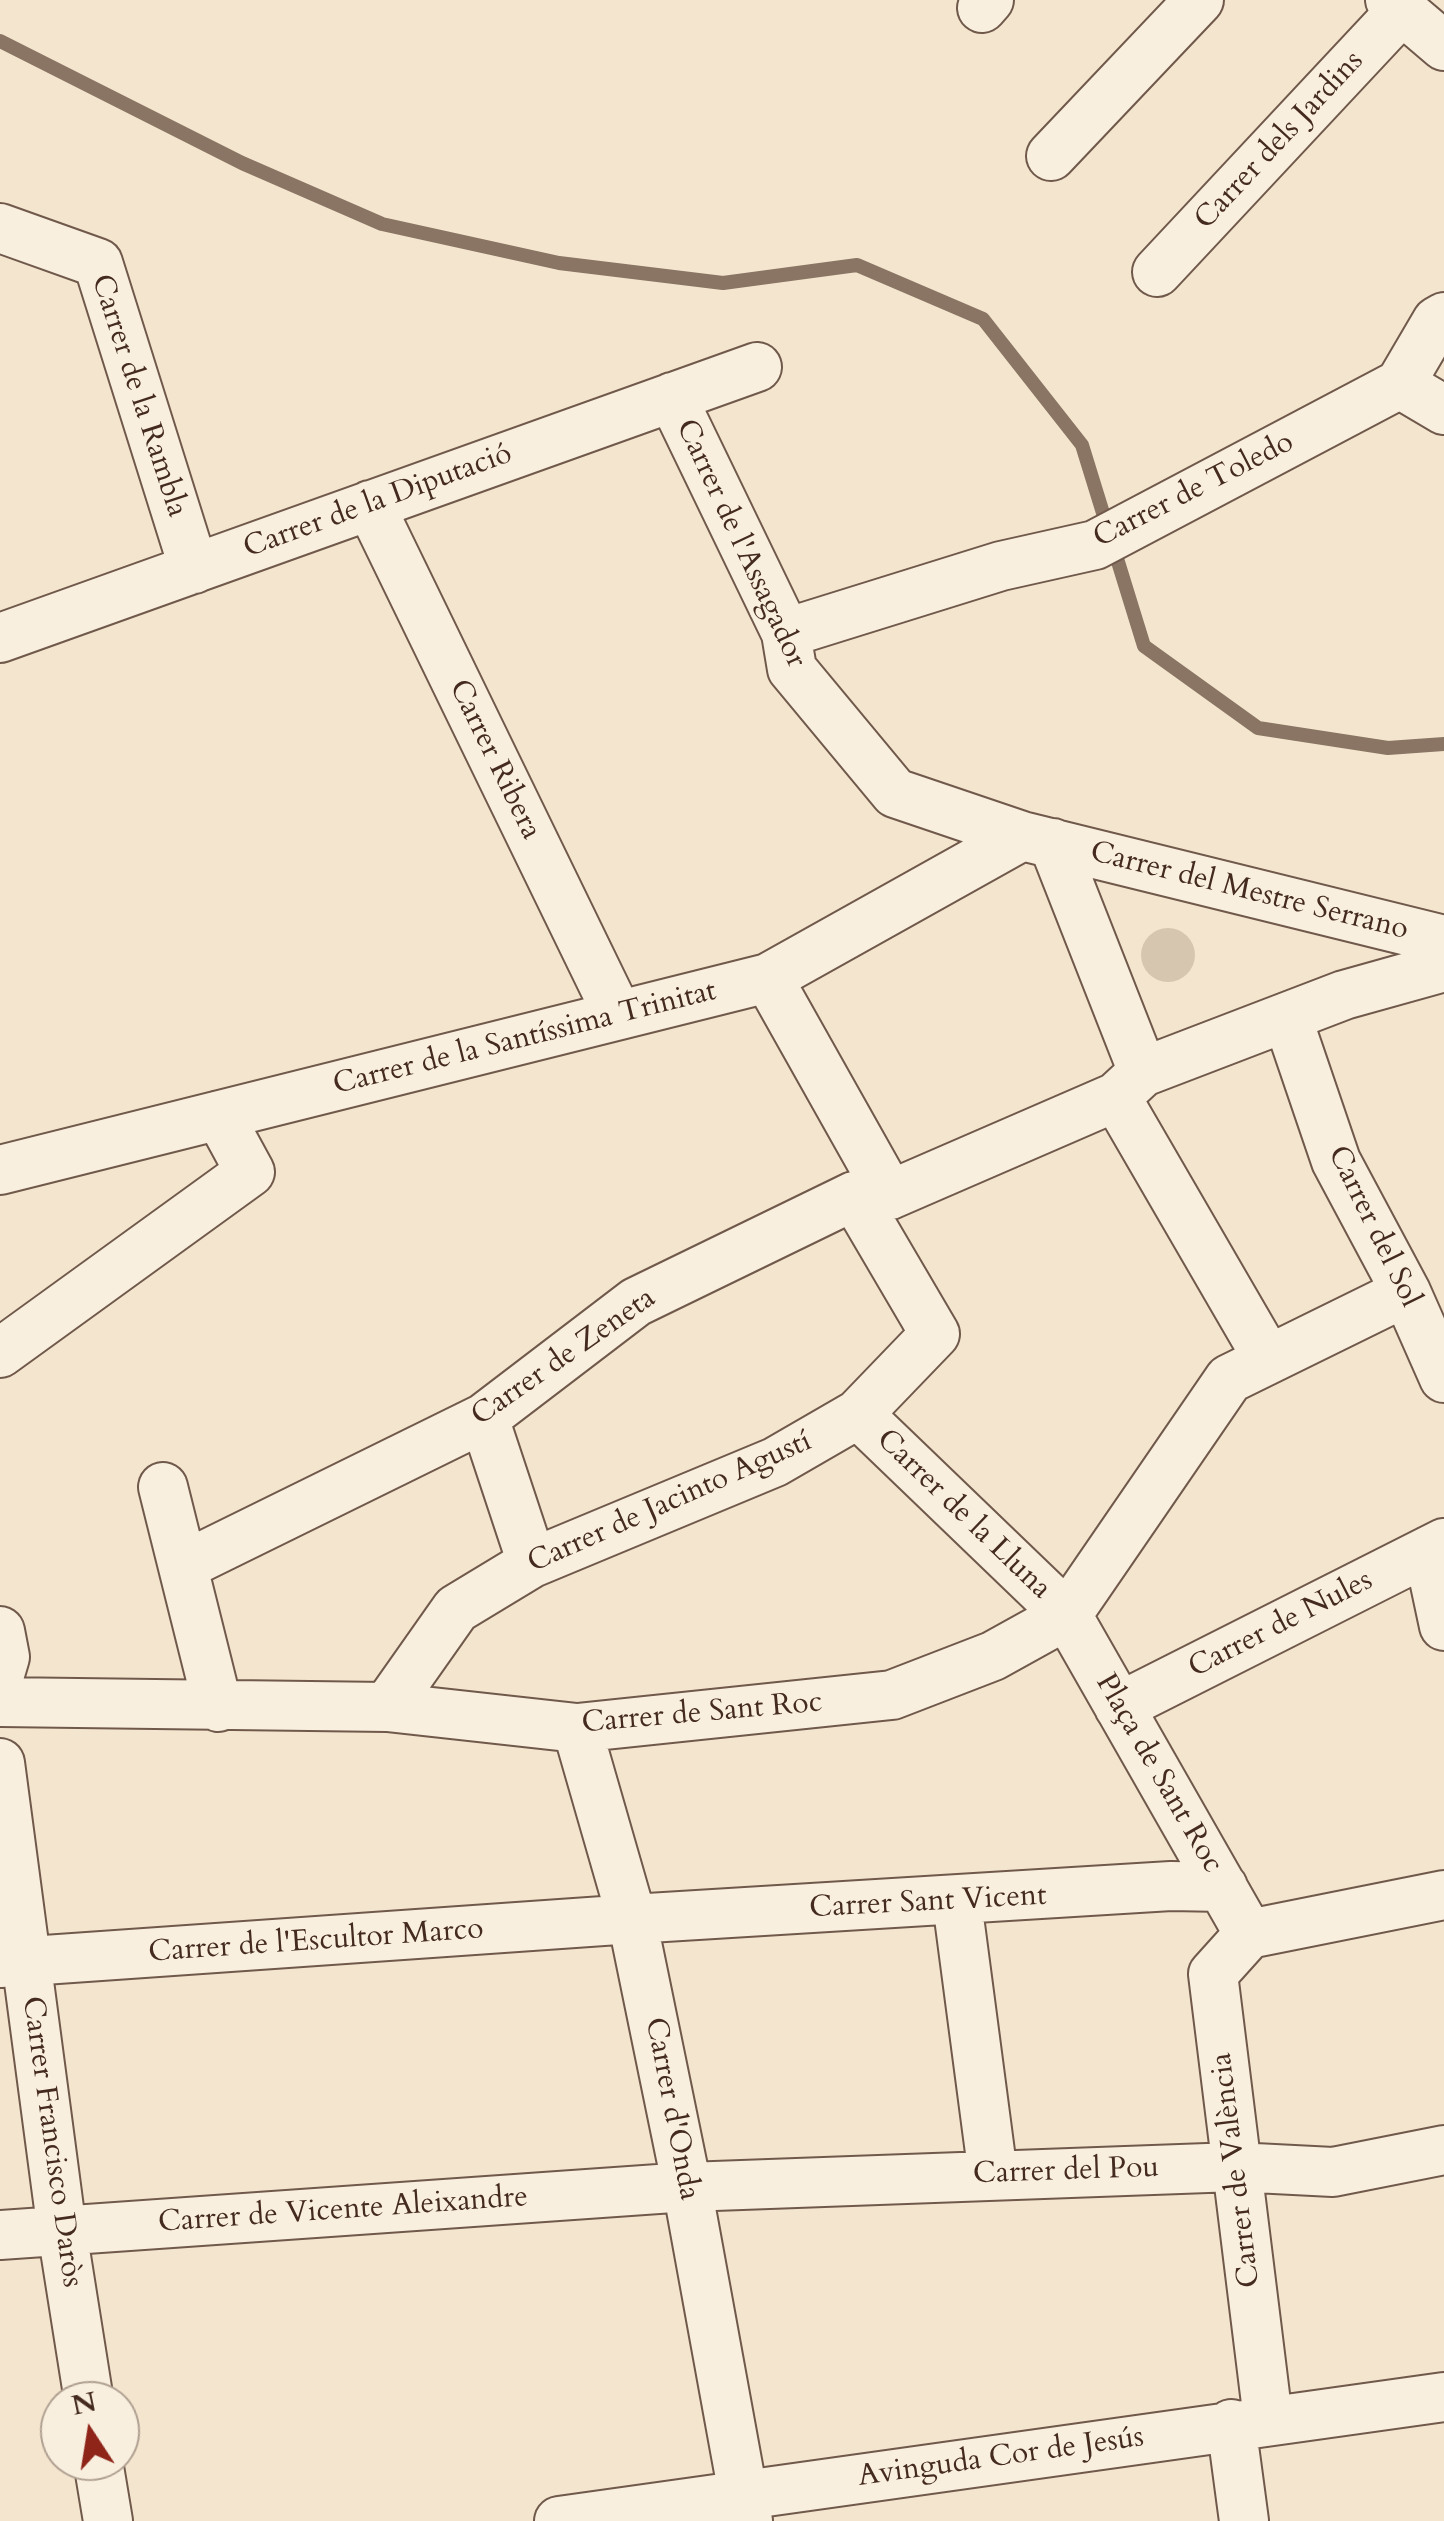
<!DOCTYPE html>
<html>
<head>
<meta charset="utf-8">
<style>
  body { margin:0 }
  #map { position:relative; width:1444px; height:2521px; overflow:hidden; background:#f4e6ce; font-family:Cardo,serif }
  canvas { display:block }
  .north { position:absolute; left:40px; top:2381px; width:100px; height:100px; box-sizing:border-box; background:#f8efdf; border:2px solid #b0a092; border-radius:50%; rotate:348deg; font-size:28px; font-weight:700; line-height:40px; text-align:center; color:#442a1f }
  .north::after { content:''; display:block; margin:auto; width:35px; height:45px; background:#8f2418; clip-path:polygon(50% 0,100% 100%,50% 72%,0 100%) }
</style>
</head>
<body>
<div id="map">
<canvas width="1444" height="2521"></canvas>
<div class="north">N</div>
</div>
<script>
const g = document.querySelector('canvas').getContext('2d');
g.lineJoin = 'round';
function fillPath(path, color) {
  g.fillStyle = color;
  g.fill(path, 'evenodd');
}
function poly(rows) {
  const path = new Path2D();
  for (const r of rows) {
    if (r.length === 3) {
      path.moveTo(r[0] + r[2], r[1]);
      path.arc(r[0], r[1], r[2], 0, 2 * Math.PI);
      continue;
    }
    path.moveTo(r[0], r[1]);
    for (let i = 2; i < r.length; i += 2) path.lineTo(r[i], r[i + 1]);
  }
  return path;
}
function strokePath(path, color, width, dash) {
  g.strokeStyle = color;
  g.lineWidth = width;
  g.lineCap = dash ? 'butt' : 'round';
  g.setLineDash(dash || []);
  g.stroke(path);
}
function write(font, color, halo, rows, align = 'center') {
  g.font = font + ' Cardo,serif';
  g.lineWidth = 8;
  g.setLineDash([]);
  g.textBaseline = 'middle';
  g.strokeStyle = halo;
  g.fillStyle = color;
  for (const [text, x, y, turn = 0] of rows) {
    g.save();
    g.translate(x, y);
    g.rotate((+turn || 0) * Math.PI / 180);
    g.textAlign = isNaN(turn) ? turn : align;
    if (halo) g.strokeText(text, 0, 0);
    g.fillText(text, 0, 0);
    g.restore();
  }
}
const green = poly([
  [1168,955,27]
]);
const stream = poly([
  [0,41,242,163,382,224,559,263,723,283,857,265,983,319,1082,445,1144,646,1258,728,1388,748,1444,744]
]);
const minor = poly([
  [1390,0,1444,46],
  [982,8,989,0],
  [1051,156,1199,0],
  [0,228,98,263,194,569],
  [1157,272,1402,10],
  [1400,384,1444,410],
  [672,397,786,633,792,669,895,793,1022,836,1444,940],
  [370,505,618,1015],
  [786,633,1001,566,1095,545,1400,384,1437,321,1444,317],
  [0,638,757,367],
  [1053,843,1143,1072],
  [768,978,890,1195],
  [1287,1017,1336,1161,1406,1292,1444,1378],
  [1116,1097,1268,1359],
  [0,1170,768,978,1022,836],
  [0,1353,250,1172,219,1115],
  [858,1414,1067,1615,1249,1934],
  [484,1418,532,1563],
  [163,1487,218,1707],
  [1428,1551,1444,1626],
  [183,1566,484,1418,636,1302,854,1196,890,1195,1116,1097,1143,1072,1344,995,1444,967],
  [0,1631,5,1657,0,1674],
  [0,1702,387,1707,577,1728,892,1695,993,1656,1067,1615,1229,1379,1406,1292],
  [387,1707,456,1609,532,1563,775,1462,858,1414,935,1334,854,1196],
  [1119,1707,1444,1543],
  [577,1728,632,1919,687,2187,748,2521],
  [0,1763,62,2231,89,2401],
  [957,1902,993,2175],
  [1249,1934,1213,1974,1268,2419],
  [1249,1934,1444,1895],
  [0,1963,632,1919,1171,1886,1223,1887],
  [0,2235,687,2187,1235,2167,1333,2172,1444,2150],
  [1231,2424,1244,2521],
  [98,2461,108,2521],
  [559,2521,1444,2397]
]);
const streetNames = [
  ["Carrer dels Jardins",1280,141,-47],
  ["Carrer de la Rambla",138,396,72],
  ["Carrer de Toledo",1194,491,-27],
  ["Carrer de la Diputació",378,502,-20],
  ["Carrer de l'Assagador",740,544,65],
  ["Carrer Ribera",494,760,64],
  ["Carrer del Mestre Serrano",1249,892,14],
  ["Carrer de la Santíssima Trinitat",525,1039,-14],
  ["Carrer del Sol",1373,1227,64],
  ["Carrer de Zeneta",564,1358,-35],
  ["Carrer de Jacinto Agustí",670,1503,-24],
  ["Carrer de la Lluna",963,1515,44],
  ["Carrer de Nules",1281,1625,-27],
  ["Carrer de Sant Roc",702,1714,-5],
  ["Plaça de Sant Roc",1158,1774,60],
  ["Carrer Sant Vicent",928,1903,-3],
  ["Carrer de l'Escultor Marco",316,1942,-4],
  ["Carrer d'Onda",671,2109,79],
  ["Carrer Francisco Daròs",51,2142,82],
  ["Carrer de València",1237,2170,-97],
  ["Carrer del Pou",1066,2172,-2],
  ["Carrer de Vicente Aleixandre",343,2211,-4],
  ["Avinguda Cor de Jesús",1001,2458,-8]
];
fillPath(green, '#d6c6b0');
strokePath(stream, '#8a7464', 14);
strokePath(minor, '#70594b', 52);
strokePath(minor, '#f8efdf', 48);
write('30px', '#442a1f', '#f8efdf', streetNames);
</script>
</body>
</html>
